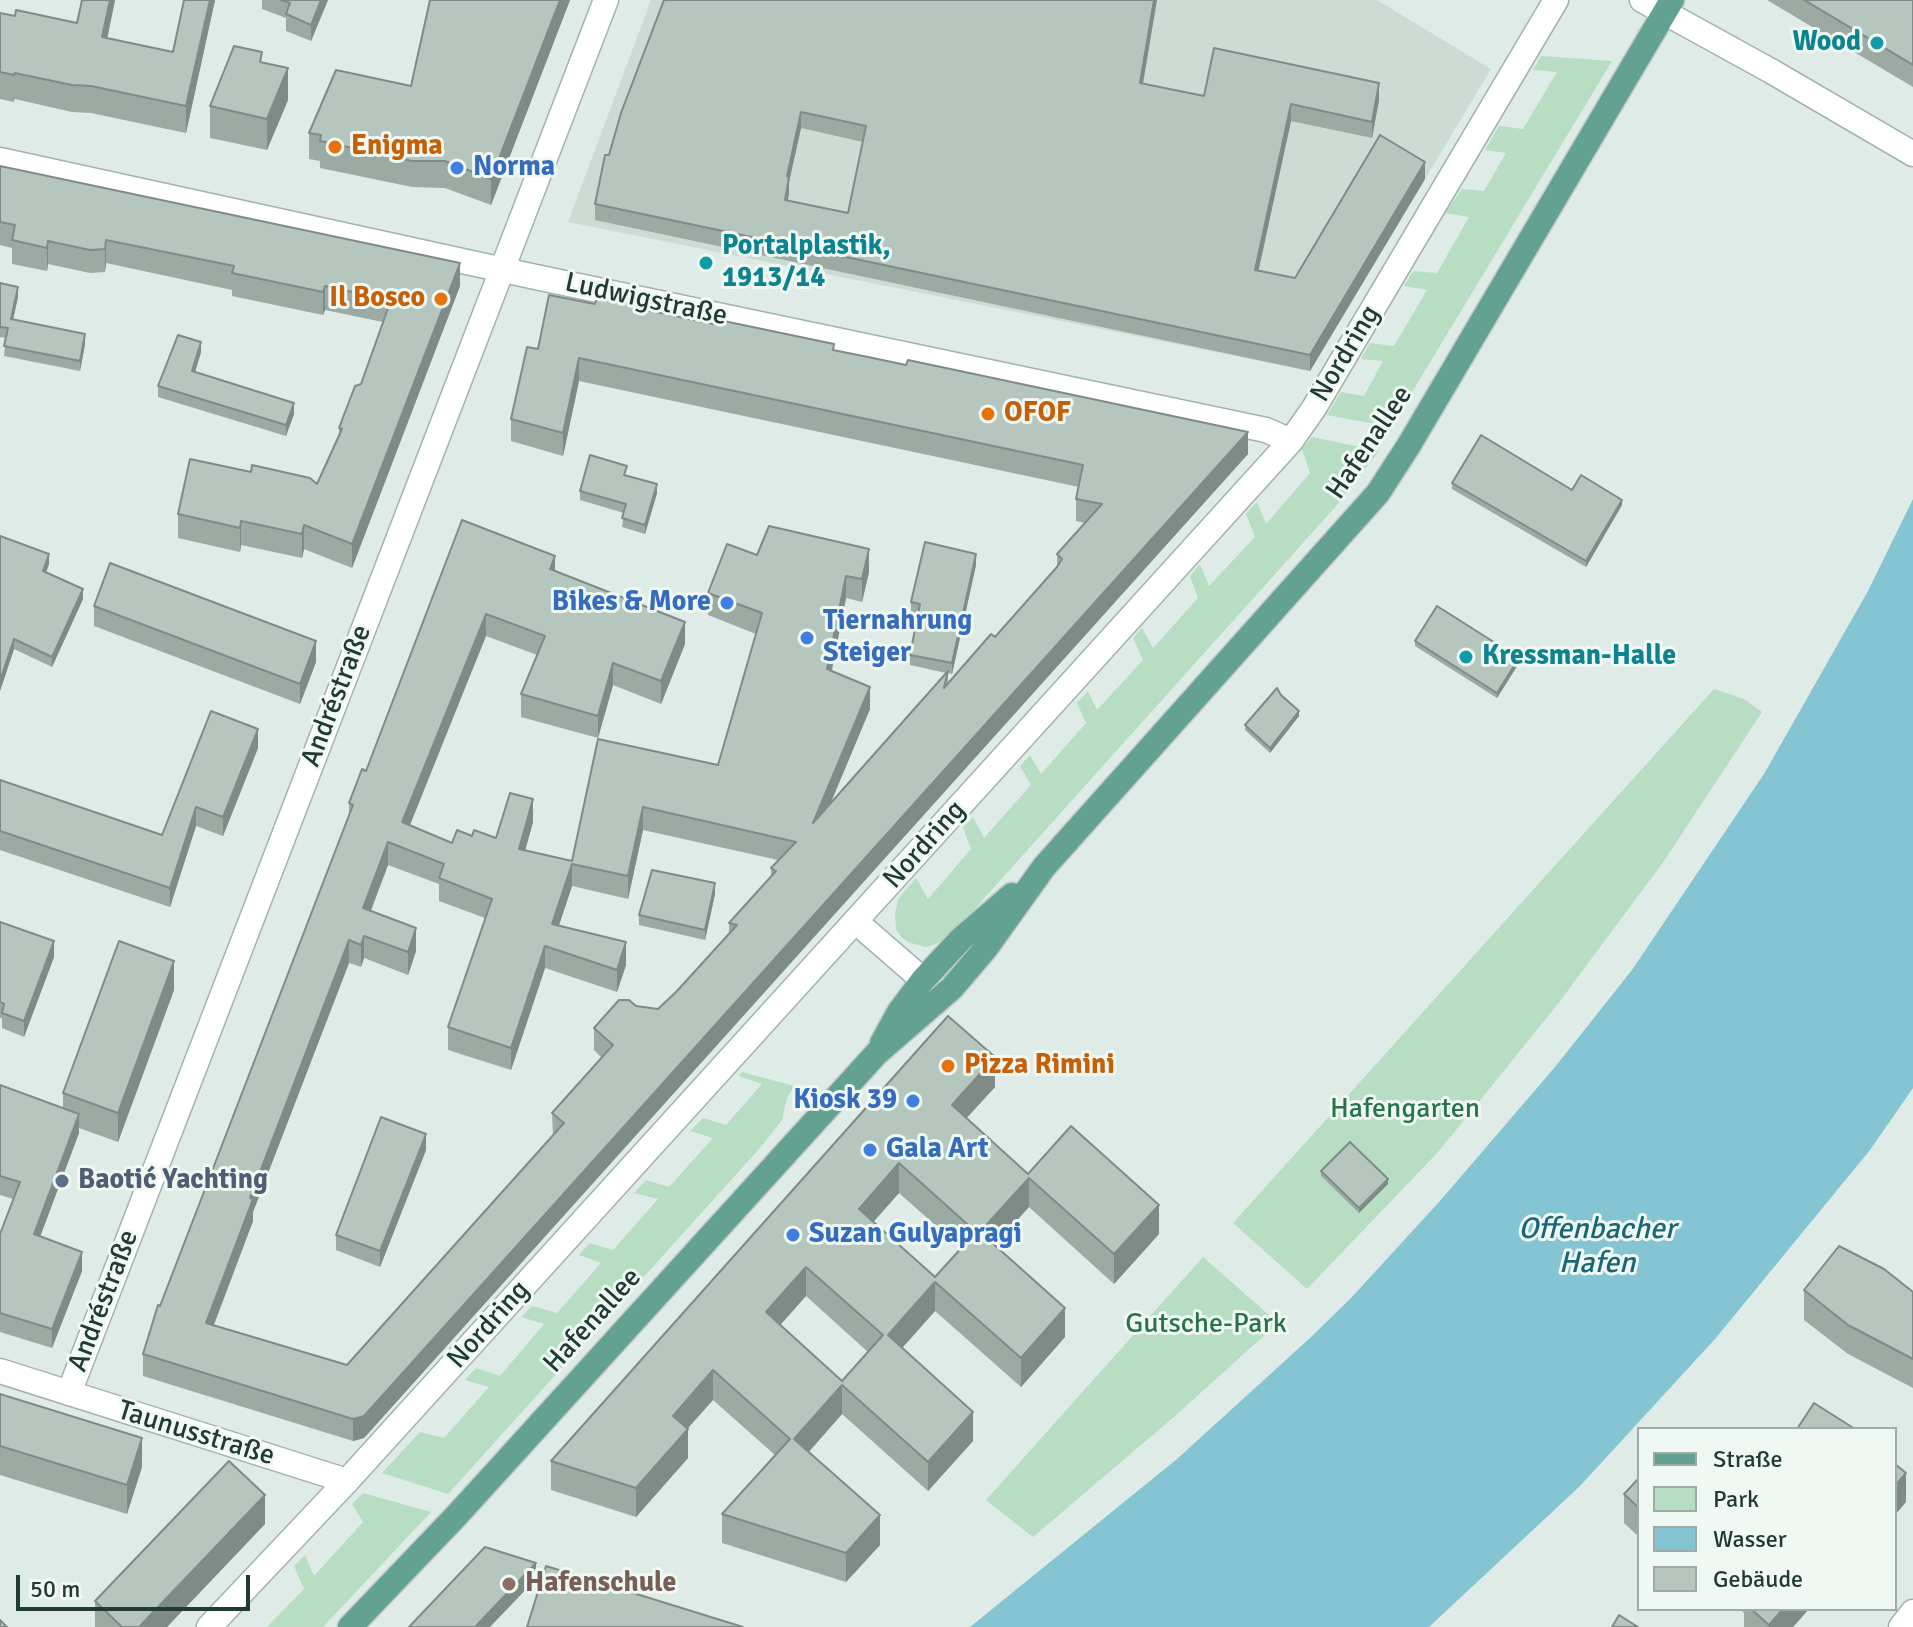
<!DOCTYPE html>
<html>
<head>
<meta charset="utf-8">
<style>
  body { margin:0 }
  #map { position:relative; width:1913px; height:1627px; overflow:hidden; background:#dfebe6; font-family:Signika,sans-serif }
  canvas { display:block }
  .legend { position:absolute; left:1637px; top:1427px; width:260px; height:184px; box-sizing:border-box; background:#f0f8f4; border:2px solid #9daca8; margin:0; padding:10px 14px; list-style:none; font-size:24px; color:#203b35 }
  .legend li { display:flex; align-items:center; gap:16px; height:40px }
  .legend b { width:40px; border:2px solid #9daca8 }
  .scale { position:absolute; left:16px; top:1575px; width:234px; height:36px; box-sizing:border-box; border:4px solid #203b35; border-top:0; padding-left:10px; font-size:24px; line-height:28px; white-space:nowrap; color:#203b35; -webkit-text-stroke:6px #f0f8f4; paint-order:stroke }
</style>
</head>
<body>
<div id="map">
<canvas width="1913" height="1627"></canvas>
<ul class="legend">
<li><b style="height:10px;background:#63a293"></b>Straße</li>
<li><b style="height:22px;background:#b7ddc2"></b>Park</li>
<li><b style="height:22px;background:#85c4d2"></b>Wasser</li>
<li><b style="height:22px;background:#b5c6bf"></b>Gebäude</li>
</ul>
<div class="scale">50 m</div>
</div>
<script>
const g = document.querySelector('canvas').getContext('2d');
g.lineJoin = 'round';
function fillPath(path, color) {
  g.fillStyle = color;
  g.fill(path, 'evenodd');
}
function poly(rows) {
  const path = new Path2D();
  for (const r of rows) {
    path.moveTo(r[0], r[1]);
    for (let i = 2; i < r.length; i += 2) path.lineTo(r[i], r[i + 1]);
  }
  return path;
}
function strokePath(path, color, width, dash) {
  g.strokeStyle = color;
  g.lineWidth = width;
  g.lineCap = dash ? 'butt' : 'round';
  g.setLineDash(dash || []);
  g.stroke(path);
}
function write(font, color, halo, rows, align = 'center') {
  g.font = font + ' Signika,sans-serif';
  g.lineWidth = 6;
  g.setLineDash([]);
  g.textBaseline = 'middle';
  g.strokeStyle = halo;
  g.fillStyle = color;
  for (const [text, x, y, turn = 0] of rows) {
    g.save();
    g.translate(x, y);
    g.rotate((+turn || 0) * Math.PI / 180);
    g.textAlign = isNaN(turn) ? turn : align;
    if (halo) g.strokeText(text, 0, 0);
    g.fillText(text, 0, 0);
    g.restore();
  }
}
const built = poly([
  [651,0,1377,0,1491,69,1310,371,568,222]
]);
const green = poly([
  [1541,56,1612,61,1391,427,1327,415,1341,392,1364,396,1383,361,1361,359,1370,343,1394,346,1427,290,1404,286,1413,271,1437,273,1469,217,1445,213,1462,189,1484,191,1506,153,1485,150,1499,126,1523,129,1557,72,1533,70],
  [1312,437,1379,451,1337,505,953,933,934,945,925,947,908,942,901,937,896,929,895,915,898,899,916,878,928,899,971,849,963,827,973,817,984,838,1031,785,1020,766,1030,755,1041,774,1086,723,1077,703,1088,691,1097,710,1143,660,1133,638,1142,628,1153,648,1198,598,1190,576,1200,564,1209,586,1255,537,1246,514,1257,502,1266,524,1310,473,1302,449],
  [1714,689,1744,699,1762,712,1664,861,1557,1005,1439,1151,1307,1289,1233,1223],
  [742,1072,794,1086,787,1098,782,1120,760,1148,448,1494,382,1473,420,1432,444,1438,489,1387,465,1380,476,1368,500,1376,544,1324,521,1317,532,1306,557,1313,601,1263,579,1255,590,1243,613,1250,658,1199,634,1193,646,1180,669,1187,713,1138,690,1131,703,1118,726,1125,762,1084,739,1076],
  [1203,1257,1278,1323,1175,1416,1033,1537,986,1500],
  [363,1493,431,1512,323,1627,267,1627,304,1589,294,1566,305,1555,314,1576,363,1522,352,1504]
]);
const water = poly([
  [1913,499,1913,1088,1870,1150,1715,1339,1580,1486,1429,1627,970,1627,1177,1459,1310,1338,1351,1298,1440,1201,1555,1067,1632,970,1764,774,1868,591]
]);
const minor = poly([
  [1642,0,1771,71,1913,154],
  [0,160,531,276,1266,430,1291,441],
  [855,921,923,980],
  [0,1371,347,1481],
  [69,1393,606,0],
  [209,1627,347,1481,1291,441,1314,408,1556,0],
  [1901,1627,1913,1612]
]);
const major = poly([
  [882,1043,899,1012,923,980,961,939,1012,895],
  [350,1627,458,1514,877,1053,952,988,986,948,1044,867,1378,493,1409,445,1672,0]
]);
const wall = poly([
  [82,0,115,0,107,38,173,52,184,0,215,0,186,133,91,113,72,112,15,99,14,102,0,99,0,13,15,16,77,23],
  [262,0,328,0,311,41,286,31,286,18,262,9],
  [570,0,491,205,445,188,412,187,320,168,320,161,309,159,309,133,411,86],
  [1767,0,1913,0,1913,87],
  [1155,10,1143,84,1204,96,1379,100,1372,138,1291,121,1258,271,1295,278,1425,179,1310,371,595,220,595,204,609,155],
  [801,128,863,142,848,213,788,201,789,182],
  [288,100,267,150,210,138,210,106],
  [0,166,460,286,352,568,304,549,302,558,241,545,240,552,178,538,178,514,251,472,317,484,339,434,339,428,361,384,383,322,325,310,323,315,232,296,232,290,106,263,105,272,90,273,48,264,47,271,12,264,12,248,0,245],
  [0,283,18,297,13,319,85,344,80,371,4,356,6,338,0,337],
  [595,304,647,310,834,350,1248,454,364,1438,353,1441,143,1376,143,1354,160,1306,349,816,349,803,366,771,462,520,685,644,661,704,613,685,598,738,521,717,521,694,537,655,486,636,409,825,452,843,472,836,496,838,533,822,525,851,572,861,598,739,718,765,756,634,708,615,708,593,757,555,869,572,862,602,846,598,832,671,870,709,831,802,946,673,910,665,910,655,918,614,911,613,911,602,976,565,952,674,948,673,948,683,995,637,1057,566,1057,554,1085,523,1076,521,1076,499,1079,487,579,381,563,456,511,441,511,419,538,349],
  [643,830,778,860,771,868,771,876,729,923,729,933,677,991,658,1009,636,1006,594,1028,594,1050,602,1058,552,1113,553,1135,347,1365,214,1325,253,1221,253,1212,349,963,361,967,364,958,408,975,416,951,371,911,388,865,439,884,439,901,485,918,448,1027,448,1050,511,1070,545,968,617,992,626,965,559,925,572,886,628,899],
  [201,352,195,372,294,414,286,436,158,397,158,386],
  [626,475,657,493,645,534,622,527,624,513,580,500,580,491],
  [1452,483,1572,490,1622,505,1586,567,1452,489],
  [0,536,49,564,46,572,83,599,52,667,14,649,0,691],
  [94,606,316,662,300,704,94,626],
  [1415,641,1519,663,1497,698,1415,646],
  [1281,695,1299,716,1270,753,1245,730,1245,725],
  [258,748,223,836,196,826,170,907,0,850,0,780,162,835],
  [715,894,705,940,639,925,639,915],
  [0,922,54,957,24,1037,2,1028,2,1018,0,1018],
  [174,990,118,1142,79,1128,79,1133,40,1236,82,1271,52,1348,0,1332,0,1233,13,1199,0,1195,0,1085,63,1108,63,1093],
  [948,1016,995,1087,966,1118,1028,1174,1159,1234,1114,1284,1029,1207,995,1245,1065,1337,1021,1387,935,1311,902,1348,973,1441,928,1491,842,1414,809,1452,880,1545,846,1582,722,1543,722,1514,775,1455,713,1400,687,1428,688,1458,636,1517,551,1490,551,1461],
  [899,1193,961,1248,935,1277,873,1222],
  [806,1296,868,1352,842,1381,780,1325],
  [426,1150,380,1267,336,1250,336,1235],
  [1321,1171,1388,1184,1359,1213,1321,1176],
  [1804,1290,1913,1292,1913,1388,1848,1354,1804,1320],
  [0,1394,142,1467,127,1514,0,1475],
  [1639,1478,1639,1537,1624,1523,1624,1494],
  [265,1524,167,1627,95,1627,95,1601],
  [1740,1609,1809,1609,1793,1627,1744,1627,1744,1613]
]);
const shadedWall = poly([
  [110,0,115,0,102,64,102,37],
  [210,0,215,0,186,133,186,106],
  [321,0,328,0,311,41,311,25],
  [560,0,570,0,491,205,491,179],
  [1154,0,1157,0,1140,100,1140,83],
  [288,68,288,100,267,150,267,119],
  [1379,83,1379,100,1372,138,1372,122],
  [1291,104,1291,121,1255,287,1255,270],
  [801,112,801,128,789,182,789,193,785,216,787,176],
  [1425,162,1425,179,1310,371,1310,355],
  [106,240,106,263,105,272,105,249],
  [48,241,48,264,47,271,47,248],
  [460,263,460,286,352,568,352,544],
  [325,286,325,310,323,315,323,292],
  [18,287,18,297,11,329,11,319],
  [85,334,85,344,80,371,80,361],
  [201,342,201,352,192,382,192,371],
  [579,358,579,381,563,456,563,433],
  [294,403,294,414,286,436,286,425],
  [1248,432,1248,454,364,1438,353,1441,353,1419],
  [657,484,657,493,645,534,645,525],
  [1622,500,1622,505,1586,567,1586,561],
  [241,521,241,545,240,552,240,528],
  [304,525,304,549,302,558,302,534],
  [869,549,869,572,862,602,862,579],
  [49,554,49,564,43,581,43,571],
  [976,554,976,565,952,674,952,663],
  [555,556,555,578,550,569],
  [846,576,846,598,827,692,827,669],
  [83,589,83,599,52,667,52,657],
  [486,614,486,636,402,845,402,822],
  [685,622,685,644,661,704,661,681],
  [14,639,14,649,0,691,0,681],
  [316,641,316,662,300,704,300,684],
  [1519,658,1519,663,1497,698,1497,693],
  [613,663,613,685,598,738,598,716],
  [870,687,870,709,813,845,813,823],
  [1299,711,1299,716,1270,753,1270,748],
  [258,729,258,748,223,836,223,817],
  [533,799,533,822,519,872,519,849],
  [196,807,196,826,170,907,170,888],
  [643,807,643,830,628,899,628,876],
  [388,842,388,865,363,930,363,908],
  [572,864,572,886,552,946,552,924],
  [715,883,715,894,705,940,705,930],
  [416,928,416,951,408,975,408,952],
  [364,936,364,958,361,967,361,945],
  [349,940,349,963,253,1212,253,1221,206,1345,206,1323,250,1198],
  [54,941,54,957,24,1037,24,1021],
  [626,942,626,965,617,992,617,970],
  [545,946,545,968,511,1070,511,1048],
  [174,961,174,990,118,1142,118,1113],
  [995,1057,995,1087,952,1134,952,1105],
  [79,1114,79,1133,34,1253,34,1234],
  [426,1134,426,1150,380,1267,380,1251],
  [899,1163,899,1193,859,1238,859,1209],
  [1029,1178,1029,1207,980,1261,980,1232],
  [1388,1179,1388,1184,1359,1213,1359,1208],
  [1159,1205,1159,1234,1114,1284,1114,1254],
  [82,1252,82,1271,52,1348,52,1329],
  [806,1267,806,1296,766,1341,766,1312],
  [935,1282,935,1311,888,1364,888,1335],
  [1065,1308,1065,1337,1021,1387,1021,1358],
  [713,1370,713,1400,673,1445,673,1416],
  [842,1385,842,1414,794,1468,794,1439],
  [973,1412,973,1441,928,1491,928,1462],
  [688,1429,688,1458,636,1517,636,1488],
  [142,1438,142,1467,127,1514,127,1485],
  [1906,1473,1906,1502,1895,1515,1895,1486],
  [265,1495,265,1524,167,1627,139,1627],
  [880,1515,880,1545,846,1582,846,1553],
  [536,1563,536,1579,490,1627,475,1627],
  [1783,1609,1809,1609,1793,1627,1769,1627,1769,1625]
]);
const building = poly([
  [82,0,110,0,102,37,173,52,184,0,210,0,186,106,91,86,72,85,15,73,14,75,0,72,0,13,15,16,16,10,77,23,82,0],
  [281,0,321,0,311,25,286,14,290,3,281,0],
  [430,0,560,0,491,179,445,161,412,161,320,141,321,135,309,133,336,70,411,86,430,0],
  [664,0,1154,0,1140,83,1204,96,1214,48,1379,83,1372,122,1291,104,1255,270,1295,278,1380,135,1425,162,1310,355,595,204,605,155,609,155,621,113,664,0],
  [801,112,866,126,848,213,785,200,789,177,787,176,801,112],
  [1804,0,1913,0,1913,65,1804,0],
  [234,46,262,52,260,62,288,68,267,119,210,106,234,46],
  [0,166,460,263,352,544,304,525,302,534,241,521,240,528,178,514,190,459,251,472,252,465,310,478,317,484,342,429,339,428,355,386,361,384,391,300,325,286,323,292,232,273,234,266,106,240,105,249,90,250,48,241,47,248,12,240,15,225,0,222,0,166],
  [0,283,18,287,11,319,85,334,80,361,4,346,8,328,0,327,0,283],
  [598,294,647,304,646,310,680,317,718,325,719,320,834,344,833,350,868,357,906,365,908,360,1248,432,364,1416,353,1419,143,1354,158,1305,160,1306,353,805,349,803,362,769,366,771,462,520,555,556,550,569,685,622,661,681,613,663,598,716,521,694,545,636,486,614,402,822,452,843,457,830,472,836,474,830,496,838,510,793,533,799,519,849,572,861,598,739,718,765,762,613,708,593,727,544,757,555,769,526,869,549,862,579,846,576,827,669,870,687,813,823,948,671,944,688,991,634,995,637,1057,567,1062,559,1057,554,1102,504,1076,499,1083,465,579,358,563,433,511,419,527,347,538,349,549,295,595,304,598,294],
  [643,807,796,842,771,868,776,871,729,923,737,925,677,991,658,1009,636,1006,629,1000,619,1000,594,1028,613,1045,552,1113,564,1123,347,1365,206,1323,253,1199,250,1198,349,940,361,945,364,936,408,952,416,928,363,908,388,842,444,864,439,878,492,899,448,1027,511,1048,545,946,617,970,626,942,552,924,572,864,628,876,643,807],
  [178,335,201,342,192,371,294,403,286,425,158,386,178,335],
  [1481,435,1572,490,1581,475,1622,500,1586,561,1452,483,1481,435],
  [590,455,627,466,624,475,657,484,645,525,622,518,626,504,580,491,590,455],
  [0,536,49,554,43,571,83,589,52,657,14,639,0,681,0,536],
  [925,542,976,554,952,663,910,655,920,604,911,602,925,542],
  [110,563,316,641,300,684,94,606,110,563],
  [1437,606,1519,658,1497,693,1415,641,1437,606],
  [1277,688,1281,695,1299,711,1270,748,1245,725,1277,688],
  [211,711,258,729,223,817,196,807,170,888,0,831,0,780,162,835,211,711],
  [652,870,715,883,705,930,639,915,652,870],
  [0,922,54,941,24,1021,2,1013,4,1004,0,1002,0,922],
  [119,941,174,961,118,1113,63,1093,119,941],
  [948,1016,995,1057,952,1105,1028,1174,1071,1126,1159,1205,1114,1254,1029,1178,980,1232,1065,1308,1021,1358,935,1282,888,1335,973,1412,928,1462,842,1385,794,1439,880,1515,846,1553,722,1514,790,1439,713,1370,673,1416,688,1429,636,1488,551,1461,948,1016],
  [899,1163,976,1232,935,1277,859,1209,899,1163],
  [806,1267,883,1335,842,1381,766,1312,806,1267],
  [0,1085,79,1114,34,1234,82,1252,52,1329,0,1313,0,1234,20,1182,0,1176,0,1085],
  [381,1117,426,1134,380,1251,336,1235,381,1117],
  [1350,1142,1388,1179,1359,1208,1321,1171,1350,1142],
  [1839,1246,1884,1269,1913,1292,1913,1359,1848,1325,1804,1290,1839,1246],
  [0,1394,142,1438,127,1485,0,1446,0,1394],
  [1814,1403,1855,1429,1797,1429,1814,1403],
  [229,1461,265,1495,139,1627,122,1627,95,1601,229,1461],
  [1895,1464,1906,1473,1895,1486,1895,1464],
  [1639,1478,1639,1508,1624,1494,1639,1478],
  [485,1547,536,1563,475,1627,409,1627,485,1547],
  [546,1566,743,1627,527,1627,546,1566],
  [1751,1609,1783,1609,1769,1625,1751,1609],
  [1619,1615,1638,1627,1612,1627,1619,1615],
  [0,1620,7,1627,0,1627,0,1620]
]);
const markers = [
  [1877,43,8,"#0f9aa8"],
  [335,147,8,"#e8710a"],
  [457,168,8,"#3f7fe0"],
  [706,263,8,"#0f9aa8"],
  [441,299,8,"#e8710a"],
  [988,414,8,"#e8710a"],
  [727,603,8,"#3f7fe0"],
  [807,638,8,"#3f7fe0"],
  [1466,657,8,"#0f9aa8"],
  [948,1066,8,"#e8710a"],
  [913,1101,8,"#3f7fe0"],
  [870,1150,8,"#3f7fe0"],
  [62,1181,8,"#5c6f8a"],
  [793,1235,8,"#3f7fe0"],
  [509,1584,8,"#8d6e63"]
];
const cultureNames = [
  ["Wood",1861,43,"right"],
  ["Portalplastik,",722,247],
  ["1913/14",722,279],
  ["Kressman-Halle",1482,657]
];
const foodNames = [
  ["Enigma",351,147],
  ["Il Bosco",425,299,"right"],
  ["OFOF",1004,414],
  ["Pizza Rimini",964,1066]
];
const shopNames = [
  ["Norma",473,168],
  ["Bikes & More",711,603,"right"],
  ["Tiernahrung",823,622],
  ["Steiger",823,654],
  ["Kiosk 39",897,1101,"right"],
  ["Gala Art",886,1150],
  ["Suzan Gulyapragi",809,1235]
];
const streetNames = [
  ["Ludwigstraße",646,300,12],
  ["Nordring",1346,354,-59],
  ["Hafenallee",1370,443,-56],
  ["Andréstraße",337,696,-69],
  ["Nordring",925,845,-48],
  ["Andréstraße",104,1301,-69],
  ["Hafenallee",593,1321,-48],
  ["Nordring",489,1325,-48],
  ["Taunusstraße",196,1434,17]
];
const parkNames = [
  ["Hafengarten",1405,1110],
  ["Gutsche-Park",1206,1325]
];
const serviceNames = [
  ["Baotić Yachting",78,1181]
];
const educationNames = [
  ["Hafenschule",525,1584]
];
const waterNames = [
  ["Offenbacher",1597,1230],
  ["Hafen",1597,1264]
];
fillPath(built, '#cddbd5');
fillPath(green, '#b7ddc2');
fillPath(water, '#85c4d2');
strokePath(minor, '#a2b3ad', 27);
strokePath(major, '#c1c8c6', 27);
strokePath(minor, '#fff', 24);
strokePath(major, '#63a293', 24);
fillPath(wall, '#9caaa4');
fillPath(shadedWall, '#7f8b86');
fillPath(building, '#b5c6bf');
strokePath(building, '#7f8b86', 2);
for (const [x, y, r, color] of markers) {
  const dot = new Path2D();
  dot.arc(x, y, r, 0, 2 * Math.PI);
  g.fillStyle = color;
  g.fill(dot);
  strokePath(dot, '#f0f8f4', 3);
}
write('bold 28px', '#0d838f', '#f0f8f4', cultureNames, 'left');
write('bold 28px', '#c56008', '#f0f8f4', foodNames, 'left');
write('bold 28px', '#366cbe', '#f0f8f4', shopNames, 'left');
write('28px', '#203b35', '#f0f8f4', streetNames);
write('28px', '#297348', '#f0f8f4', parkNames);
write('bold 28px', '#4e5e75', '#f0f8f4', serviceNames, 'left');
write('bold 28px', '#785e54', '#f0f8f4', educationNames, 'left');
write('italic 30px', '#196678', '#f0f8f4', waterNames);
</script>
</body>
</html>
